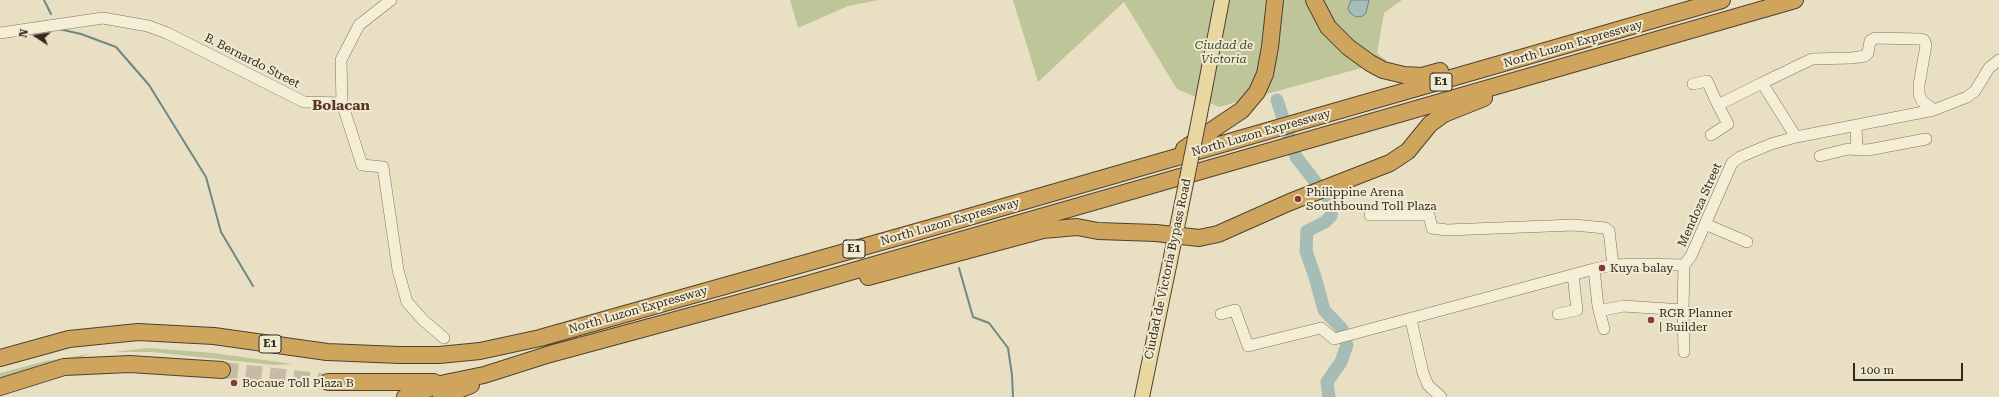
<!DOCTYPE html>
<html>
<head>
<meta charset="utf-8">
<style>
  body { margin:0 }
  #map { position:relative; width:1999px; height:397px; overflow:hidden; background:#e9e0c4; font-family:"Roboto Serif",serif }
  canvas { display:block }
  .north { position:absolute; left:16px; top:16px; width:40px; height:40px; -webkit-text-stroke:3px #f1ead3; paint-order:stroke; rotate:282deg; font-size:11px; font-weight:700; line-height:16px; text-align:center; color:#332a1f }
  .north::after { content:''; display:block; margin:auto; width:14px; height:18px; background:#332a1f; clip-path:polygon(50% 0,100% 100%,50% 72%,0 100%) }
  .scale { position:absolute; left:1853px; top:363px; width:110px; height:18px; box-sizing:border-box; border:2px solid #332a1f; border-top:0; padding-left:5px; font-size:12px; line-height:14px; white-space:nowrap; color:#332a1f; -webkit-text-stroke:3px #f1ead3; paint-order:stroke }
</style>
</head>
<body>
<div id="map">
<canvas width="1999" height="397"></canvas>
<div class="north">N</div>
<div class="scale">100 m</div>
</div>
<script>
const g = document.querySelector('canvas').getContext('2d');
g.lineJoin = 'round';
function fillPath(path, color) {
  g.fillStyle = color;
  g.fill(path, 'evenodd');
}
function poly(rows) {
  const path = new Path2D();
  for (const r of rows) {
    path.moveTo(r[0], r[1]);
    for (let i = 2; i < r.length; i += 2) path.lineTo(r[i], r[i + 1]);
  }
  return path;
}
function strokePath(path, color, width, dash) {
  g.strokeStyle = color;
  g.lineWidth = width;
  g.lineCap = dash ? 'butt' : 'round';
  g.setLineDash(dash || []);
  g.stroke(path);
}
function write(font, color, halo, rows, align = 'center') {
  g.font = font + ' "Roboto Serif",serif';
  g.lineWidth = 4;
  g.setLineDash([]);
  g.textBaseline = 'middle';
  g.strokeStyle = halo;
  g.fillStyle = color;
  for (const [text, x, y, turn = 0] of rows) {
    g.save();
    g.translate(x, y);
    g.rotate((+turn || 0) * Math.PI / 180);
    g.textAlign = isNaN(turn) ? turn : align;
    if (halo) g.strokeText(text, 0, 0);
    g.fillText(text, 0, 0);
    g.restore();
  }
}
const green = poly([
  [790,0,879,0,848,6,798,28],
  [1013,0,1402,0,1384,13,1377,53,1387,61,1219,107,1177,89,1124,2,1038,82],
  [149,348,213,353,293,364,274,365,152,352,114,352],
  [89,354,78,359,0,379,0,373,4,372,46,361]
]);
const water = poly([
  [1351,0,1369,0,1366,13,1363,16,1356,17,1350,13,1348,8,1351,0]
]);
const stream = poly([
  [44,0,51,14],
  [59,29,81,34,116,47,149,85,206,177,221,232,253,286],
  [959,268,973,317,989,323,1008,348,1012,375,1013,397]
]);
const river = poly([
  [1277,100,1296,157,1332,203,1331,216,1325,222,1307,231,1306,251,1315,277,1324,310,1342,329,1347,345,1341,362,1327,382,1329,397]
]);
const highwayTunnel = poly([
  [222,370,328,382]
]);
const minor = poly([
  [391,0,359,25,341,60,342,103,362,165,383,167,398,270,407,302,423,320,444,338],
  [0,33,103,18,148,26,167,33,304,102,342,103],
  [1693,84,1707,81,1718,105],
  [1856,126,1857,150],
  [1711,135,1728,124,1718,105,1762,83],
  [1796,137,1762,83,1812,59,1852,58,1865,56,1868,53,1870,41,1875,38,1920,39,1924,40,1926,45,1919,85,1919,94,1922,101,1934,110],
  [1820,156,1848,149,1868,150,1926,139],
  [1370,215,1429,215,1432,228,1447,230,1574,225,1605,228,1609,231,1613,265],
  [1705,224,1747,242],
  [1594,269,1598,306,1604,329],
  [1683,310,1684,352],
  [1599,311,1623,306,1683,310,1684,265],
  [1221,314,1235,310,1248,346,1321,328,1334,339,1594,269,1613,265,1641,264,1684,265,1691,256,1728,172,1732,163,1740,157,1771,144,1796,137,1934,110,1967,97,1975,91,1989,68,1999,60],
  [1558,314,1577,310,1573,275],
  [1411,320,1423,373,1428,385,1441,397]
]);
const major = poly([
  [1200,114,1222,0],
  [1142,397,1180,213]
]);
const highway = poly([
  [1314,0,1328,27,1348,47,1370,63,1383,70,1404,75,1422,76,1440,71],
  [1184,149,1242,110,1257,92,1265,74,1270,47,1275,0],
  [868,277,1043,230,1077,227,1098,231,1156,233,1199,238,1218,234,1290,202,1390,163,1408,151,1430,124,1444,114,1484,98],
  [0,358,69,339,138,332,214,336,327,352,399,355,439,355,480,351,540,338,948,223,1722,0],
  [328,382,434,382],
  [0,387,64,367,130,364,222,370],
  [405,397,445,383,484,375,550,354,801,286,1795,0],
  [441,397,471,385]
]);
const majorBridge = poly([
  [1180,213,1200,114]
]);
const markers = [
  [1298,199,4,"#893933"],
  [1602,268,4,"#893933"],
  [1651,320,4,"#893933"],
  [234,383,4,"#893933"]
];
const shields = [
  [1441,82,22],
  [854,249,22],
  [270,344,22]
];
const shieldNames = [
  ["E1",1441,82],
  ["E1",854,249],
  ["E1",270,344]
];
const streetNames = [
  ["North Luzon Expressway",1573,44,-16],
  ["B. Bernardo Street",252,61,27],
  ["North Luzon Expressway",1261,133,-16],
  ["Mendoza Street",1700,205,-66],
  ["North Luzon Expressway",950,222,-16],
  ["Ciudad de Victoria Bypass Road",1168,269,-78],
  ["North Luzon Expressway",638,310,-16]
];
const parkNames = [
  ["Ciudad de",1224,45],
  ["Victoria",1224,59]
];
const poiNames = [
  ["Philippine Arena",1306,192],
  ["Southbound Toll Plaza",1306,206],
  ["Kuya balay",1610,268],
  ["RGR Planner",1659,313],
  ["| Builder",1659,327],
  ["Bocaue Toll Plaza B",242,383]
];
const quarterNames = [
  ["Bolacan",341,106]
];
fillPath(green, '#bdc599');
fillPath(water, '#a5bcb7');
strokePath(water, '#6d8984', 1);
strokePath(stream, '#6d8984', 2);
strokePath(river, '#a5bcb7', 13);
strokePath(highwayTunnel, '#c5bca3', 16, [16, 8]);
strokePath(minor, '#81735c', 12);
strokePath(major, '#4f4130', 16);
strokePath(highway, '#4f4130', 18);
strokePath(minor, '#f5eed6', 11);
strokePath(major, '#e8d7a0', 14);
strokePath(highway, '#cfa55d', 16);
strokePath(majorBridge, '#4f4130', 16, []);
strokePath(majorBridge, '#e8d7a0', 14);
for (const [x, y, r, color] of markers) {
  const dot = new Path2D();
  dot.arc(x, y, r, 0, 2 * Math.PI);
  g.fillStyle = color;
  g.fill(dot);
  strokePath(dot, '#f1ead3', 1.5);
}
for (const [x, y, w] of shields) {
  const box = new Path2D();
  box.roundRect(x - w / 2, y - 9, w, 18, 3);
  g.fillStyle = '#f1ead3';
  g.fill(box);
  strokePath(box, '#332a1f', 1);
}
write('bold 11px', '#332a1f', null, shieldNames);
write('12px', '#332a1f', '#f1ead3', streetNames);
write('italic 12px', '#414d28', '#f1ead3', parkNames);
write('12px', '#332a1f', '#f1ead3', poiNames, 'left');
write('bold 14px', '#5b3323', '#f1ead3', quarterNames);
</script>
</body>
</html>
